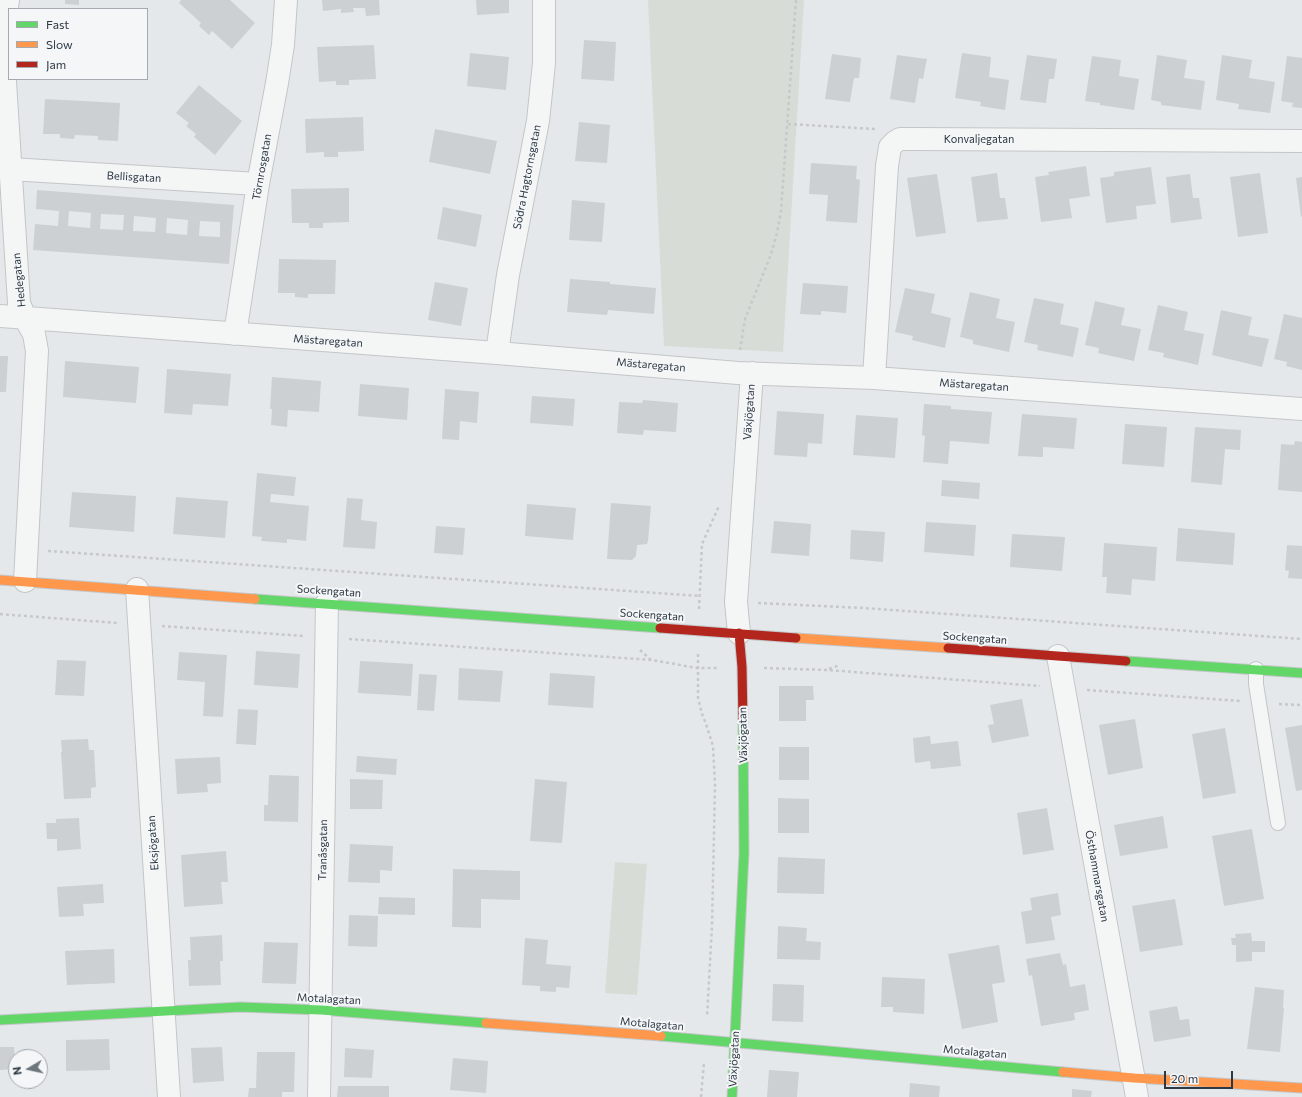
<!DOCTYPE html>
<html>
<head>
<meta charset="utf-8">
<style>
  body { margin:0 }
  #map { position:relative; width:1302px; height:1097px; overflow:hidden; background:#e5e8ea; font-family:Commissioner,sans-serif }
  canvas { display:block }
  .legend { position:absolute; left:8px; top:8px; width:140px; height:72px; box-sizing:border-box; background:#f4f6f8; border:1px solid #a4aab0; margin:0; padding:5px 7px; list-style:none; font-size:12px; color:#2c3843 }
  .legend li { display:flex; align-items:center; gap:8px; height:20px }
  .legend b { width:20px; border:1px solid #a4aab0 }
  .north { position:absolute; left:8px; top:1049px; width:40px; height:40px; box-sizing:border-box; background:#f4f6f8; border:1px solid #a4aab0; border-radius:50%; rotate:261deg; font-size:11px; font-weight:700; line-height:16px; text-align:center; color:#2c3843 }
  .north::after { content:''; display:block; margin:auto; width:14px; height:18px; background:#6d767d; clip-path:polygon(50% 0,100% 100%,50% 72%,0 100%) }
  .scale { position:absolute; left:1164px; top:1071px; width:69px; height:18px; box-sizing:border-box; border:2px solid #2c3843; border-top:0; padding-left:5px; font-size:12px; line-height:14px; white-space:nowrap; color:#2c3843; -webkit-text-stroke:3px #f4f6f8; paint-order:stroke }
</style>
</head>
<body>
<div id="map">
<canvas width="1302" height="1097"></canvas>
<ul class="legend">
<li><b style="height:5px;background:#63d668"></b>Fast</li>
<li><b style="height:5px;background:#ff974d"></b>Slow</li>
<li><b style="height:5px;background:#b3261e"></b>Jam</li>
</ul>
<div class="north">N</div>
<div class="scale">20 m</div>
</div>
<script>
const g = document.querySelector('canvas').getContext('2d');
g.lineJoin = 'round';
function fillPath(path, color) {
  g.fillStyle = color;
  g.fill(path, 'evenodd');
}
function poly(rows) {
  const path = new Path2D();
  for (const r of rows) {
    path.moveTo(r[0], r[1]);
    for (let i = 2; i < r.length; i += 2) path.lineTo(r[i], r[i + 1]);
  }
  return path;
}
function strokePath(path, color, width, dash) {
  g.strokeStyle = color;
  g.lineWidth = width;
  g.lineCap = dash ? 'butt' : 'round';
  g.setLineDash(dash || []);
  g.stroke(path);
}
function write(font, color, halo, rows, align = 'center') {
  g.font = font + ' Commissioner,sans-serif';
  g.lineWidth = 4;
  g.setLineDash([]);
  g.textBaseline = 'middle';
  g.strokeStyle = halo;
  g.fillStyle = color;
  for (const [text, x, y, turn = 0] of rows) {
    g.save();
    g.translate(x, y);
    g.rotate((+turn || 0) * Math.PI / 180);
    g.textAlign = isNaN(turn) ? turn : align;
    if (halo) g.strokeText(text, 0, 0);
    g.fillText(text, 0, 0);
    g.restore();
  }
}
const green = poly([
  [648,0,804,0,783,352,664,346],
  [615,862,647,864,637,995,605,993]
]);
const building = poly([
  [65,0,79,0,79,5,65,4],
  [181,0,230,0,255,23,232,49,212,31,209,35,199,26,201,23,179,3],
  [322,0,379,0,380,15,366,16,365,8,353,8,354,12,341,13,341,9,323,11],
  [476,0,509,0,509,13,477,15],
  [584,40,616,42,614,81,581,79],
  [374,45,376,79,349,80,349,85,336,85,336,81,319,82,317,47],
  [470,53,509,57,506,90,467,86],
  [962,53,991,57,989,77,1009,80,1005,110,980,106,981,102,955,98],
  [832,54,861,58,859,78,854,78,850,102,825,99],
  [897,55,927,59,923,79,919,78,915,103,890,99],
  [1027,55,1057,59,1054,79,1049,79,1046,103,1020,100],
  [1157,55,1187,60,1184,78,1205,81,1201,110,1161,105,1161,102,1151,100],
  [1222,55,1252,60,1249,78,1275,82,1270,113,1238,109,1239,104,1216,100],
  [1092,56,1121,60,1119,76,1139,79,1134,110,1100,105,1100,103,1085,101],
  [1287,56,1302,58,1302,108,1292,107,1293,103,1281,101],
  [199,85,242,121,215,155,194,137,196,134,186,126,189,123,176,113],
  [45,99,120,103,118,141,98,140,98,136,75,135,74,139,60,138,60,134,43,134],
  [363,117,364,151,338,152,338,157,324,157,324,152,306,153,305,119],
  [579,122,610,125,607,163,575,161],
  [435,129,497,141,490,174,429,162],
  [811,163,857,166,856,179,860,180,857,223,826,221,828,195,809,194],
  [1086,166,1090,196,1069,199,1072,218,1041,222,1035,177,1049,175,1048,172],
  [1151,167,1156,204,1136,206,1137,219,1106,223,1100,178,1114,176,1114,172],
  [997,173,1000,198,1005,198,1008,219,977,222,971,177],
  [1260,173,1268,233,1238,237,1230,177],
  [937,174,946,233,916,237,907,178],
  [1190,174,1193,198,1199,198,1202,219,1171,223,1166,177],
  [1302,177,1302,216,1301,217,1296,178],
  [349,188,349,222,323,223,323,228,309,228,309,223,292,223,291,189],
  [37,190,234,205,229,264,33,250,35,224,58,226,59,211,36,209],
  [69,211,91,213,90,228,68,226],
  [101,214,124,215,123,230,100,229],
  [134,216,156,218,155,232,133,231],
  [167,218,188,220,187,235,166,233],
  [200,221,220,222,220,237,199,236],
  [572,200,605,203,602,242,569,240],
  [443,207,482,215,476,247,437,239],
  [279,259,336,260,335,294,308,294,308,298,295,297,295,293,278,293],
  [570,279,610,282,610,284,656,288,654,314,608,310,607,315,567,312],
  [435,282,468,288,461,326,428,320],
  [803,283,848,286,846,313,821,311,821,315,800,314],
  [905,288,935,294,931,313,951,318,945,348,912,340,913,336,895,332],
  [970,292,1000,299,996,318,1015,322,1009,352,973,344,973,340,960,337],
  [1034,298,1064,304,1060,324,1079,328,1073,357,1037,350,1038,345,1024,342],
  [1095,301,1125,308,1121,325,1141,329,1134,361,1098,353,1099,348,1085,345],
  [1158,305,1188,312,1184,330,1204,334,1198,365,1163,357,1164,353,1148,350],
  [1221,310,1252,317,1248,335,1269,339,1262,367,1212,355],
  [1284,314,1302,318,1302,370,1286,366,1287,362,1274,359],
  [0,356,8,356,6,392,0,392],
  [65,361,139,367,136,403,63,397],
  [167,369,231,374,228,406,193,404,192,415,164,413],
  [272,377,321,381,319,412,288,410,287,427,271,425,272,409,270,409],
  [360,384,409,388,407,420,358,416],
  [445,389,479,392,477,423,460,421,459,440,442,439],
  [532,396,575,399,573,426,530,423],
  [643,400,678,403,676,432,644,430,643,435,617,433,619,402,642,403],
  [924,404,951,406,951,409,992,412,989,444,950,441,948,464,923,462,925,436,922,435],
  [777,411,824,414,822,444,808,443,807,457,774,455],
  [1022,414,1077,418,1074,449,1043,447,1043,457,1018,456],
  [856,415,898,418,895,458,853,455],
  [1125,424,1167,427,1164,467,1122,464],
  [1195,427,1241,430,1240,450,1225,449,1222,485,1191,482],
  [1295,441,1302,442,1302,492,1278,490,1281,444,1294,445],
  [257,473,296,477,294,496,271,494,270,502,309,506,306,541,287,539,287,543,261,541,262,537,252,536],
  [942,480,980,483,979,499,941,496],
  [72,492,136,496,134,532,69,527],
  [176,497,228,501,225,538,173,534],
  [347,498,363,499,361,520,377,522,375,549,343,547],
  [611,503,651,506,648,541,647,544,637,545,636,556,632,560,607,559],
  [527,504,576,508,573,540,525,536],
  [774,521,811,524,809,556,771,553],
  [926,522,976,525,974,556,924,552],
  [436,526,465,528,463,555,434,553],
  [1178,528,1235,533,1233,565,1176,561],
  [851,530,885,532,883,562,850,559],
  [1012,534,1065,537,1062,571,1010,567],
  [1104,543,1157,547,1155,581,1132,579,1131,595,1106,593,1107,577,1102,577],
  [1287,545,1302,546,1302,579,1288,578,1289,571,1285,570],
  [256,651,300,654,298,688,254,685],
  [179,652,227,655,223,717,203,716,205,682,177,680],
  [57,660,86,661,84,696,55,695],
  [360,661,413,664,411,696,358,693],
  [459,668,503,671,500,702,458,700],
  [550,673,595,676,593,708,548,705],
  [419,674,437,675,434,711,417,710],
  [779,686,813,686,814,700,806,700,806,721,779,721],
  [1022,699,1029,736,992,743,988,725,994,724,990,705],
  [238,709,258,710,256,745,236,744],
  [1135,719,1143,768,1108,775,1099,725],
  [1302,725,1302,790,1296,791,1285,728],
  [1225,728,1236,793,1203,799,1192,734],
  [930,736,931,744,958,741,961,766,931,769,930,761,915,763,913,738],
  [88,739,89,750,94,750,96,787,91,788,91,798,64,799,61,752,62,752,61,740],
  [779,747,809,747,809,780,779,780],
  [357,756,397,759,396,775,356,772],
  [220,757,221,783,207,784,208,792,177,794,175,759],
  [269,775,299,776,298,822,264,821,264,805,268,805],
  [350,779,383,780,382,809,350,809],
  [535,779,567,782,562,843,530,841],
  [778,798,809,799,809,833,778,833],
  [1047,808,1054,850,1023,855,1017,813],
  [1163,816,1168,848,1120,856,1114,825],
  [79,818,81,849,57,851,57,839,47,839,46,823,56,823,56,819],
  [1252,829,1264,899,1224,906,1212,836],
  [350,844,393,846,392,871,380,870,380,883,348,882],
  [226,851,228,882,221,882,223,904,184,907,181,855],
  [778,857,825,859,824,894,777,893],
  [453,869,520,871,520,900,481,899,481,928,452,927],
  [103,884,104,903,83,904,84,916,59,917,57,887],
  [1058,893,1061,915,1051,917,1055,940,1026,944,1021,912,1032,910,1030,898],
  [379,897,415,898,415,915,378,914],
  [1175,899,1183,945,1140,952,1132,906],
  [349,915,378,916,377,947,348,946],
  [778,926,807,928,806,941,821,942,820,960,777,959],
  [1251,933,1252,941,1265,941,1265,952,1252,952,1252,961,1236,962,1236,945,1232,945,1231,938,1236,938,1235,934],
  [222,935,223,961,220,961,221,985,189,986,188,960,191,960,190,937],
  [525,938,548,940,546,964,571,966,569,988,556,987,556,992,540,991,540,986,522,985],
  [264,942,298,943,296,984,262,983],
  [999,945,1005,982,992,984,998,1022,962,1029,948,954],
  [114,949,115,983,67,985,65,951],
  [1060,953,1063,965,1066,964,1070,987,1085,984,1089,1010,1074,1013,1075,1020,1041,1026,1032,975,1029,976,1026,959],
  [882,977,925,979,924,1014,893,1012,893,1007,881,1007],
  [773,984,804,985,803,1022,772,1021],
  [1255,987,1284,990,1283,1008,1284,1008,1280,1052,1247,1049],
  [1177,1006,1180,1020,1189,1019,1191,1036,1154,1042,1149,1011],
  [109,1039,110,1070,66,1071,66,1040],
  [0,1047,14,1047,16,1069,0,1070],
  [222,1047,224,1081,193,1083,191,1048],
  [345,1048,374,1050,372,1078,344,1077],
  [257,1052,295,1052,294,1092,282,1092,282,1097,248,1097,249,1088,256,1088],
  [453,1058,488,1061,486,1093,450,1090],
  [769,1070,799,1072,797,1097,767,1097],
  [910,1083,940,1086,939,1097,909,1097],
  [338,1086,389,1086,389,1097,337,1097],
  [1072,1089,1092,1091,1091,1097,1072,1097]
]);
const path = poly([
  [788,124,875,129],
  [740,350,745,319,770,257,777,233,781,211,796,0],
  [48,551,700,596],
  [758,603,863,608,1302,639],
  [699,609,702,544,719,506],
  [0,614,117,623],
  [162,626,304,636],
  [349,639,652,660,697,668,719,668],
  [640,650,651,660],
  [698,654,698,698,702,714,706,724,713,746,715,785,712,926,707,1017],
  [764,668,827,670,1040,686],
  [829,669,840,665],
  [1087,690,1240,701],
  [1279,704,1302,705],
  [701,1097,704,1062]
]);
const lane = poly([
  [1256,669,1256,684,1278,823]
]);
const street = poly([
  [8,0,4,29,4,66,19,303,25,318,34,334,37,351,25,581],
  [10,169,258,184],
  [0,316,497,353,738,373,874,378,1302,409],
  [235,334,258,184,277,83,283,45,286,0],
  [497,353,508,275,538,121,544,63,544,0],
  [874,378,887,166,890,147,895,142,900,139,913,139,1302,141],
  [137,589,169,1097],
  [739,633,736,602,752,373],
  [1058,656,1137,1097],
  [319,1097,327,603]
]);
const fast = poly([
  [255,599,660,628],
  [1126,661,1302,673],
  [0,1020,240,1007,321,1010,486,1023],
  [661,1036,1063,1072],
  [732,1097,744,853,743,722]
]);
const slow = poly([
  [0,580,255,599],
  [796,638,948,648],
  [486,1023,661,1036],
  [1063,1072,1134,1078,1302,1088]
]);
const jam = poly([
  [660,628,796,638],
  [739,633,742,667,743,722],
  [948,648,1126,661]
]);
const streetNames = [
  ["Konvaljegatan",979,139],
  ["Törnrosgatan",262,167,-80],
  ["Bellisgatan",134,177,3],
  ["Södra Hagtornsgatan",527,177,-79],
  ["Hedegatan",19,280,-96],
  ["Mästaregatan",328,341,4],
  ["Mästaregatan",651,365,5],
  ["Mästaregatan",974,385,4],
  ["Växjögatan",749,412,-86],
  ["Sockengatan",329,591,4],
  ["Sockengatan",652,615,4],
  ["Sockengatan",975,638,4],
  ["Växjögatan",743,735,-91],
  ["Eksjögatan",153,843,-94],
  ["Tranåsgatan",323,850,-89],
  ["Östhammarsgatan",1097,876,80],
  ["Motalagatan",329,999,3],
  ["Motalagatan",652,1024,5],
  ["Motalagatan",975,1052,5],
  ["Växjögatan",734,1059,-87]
];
fillPath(green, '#d7ddd6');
fillPath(building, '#cdd0d2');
strokePath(lane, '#c3c6c8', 16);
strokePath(street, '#c3c6c8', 24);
strokePath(fast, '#c3c6c8', 11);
strokePath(slow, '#c3c6c8', 11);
strokePath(jam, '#c3c6c8', 11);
strokePath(path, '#c6c8c9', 2.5, [3, 3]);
strokePath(lane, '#f4f6f6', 14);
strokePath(street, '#f4f6f6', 22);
strokePath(fast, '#63d668', 9);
strokePath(slow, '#ff974d', 9);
strokePath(jam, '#b3261e', 9);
write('11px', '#2c3843', '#f4f6f8', streetNames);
</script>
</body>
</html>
